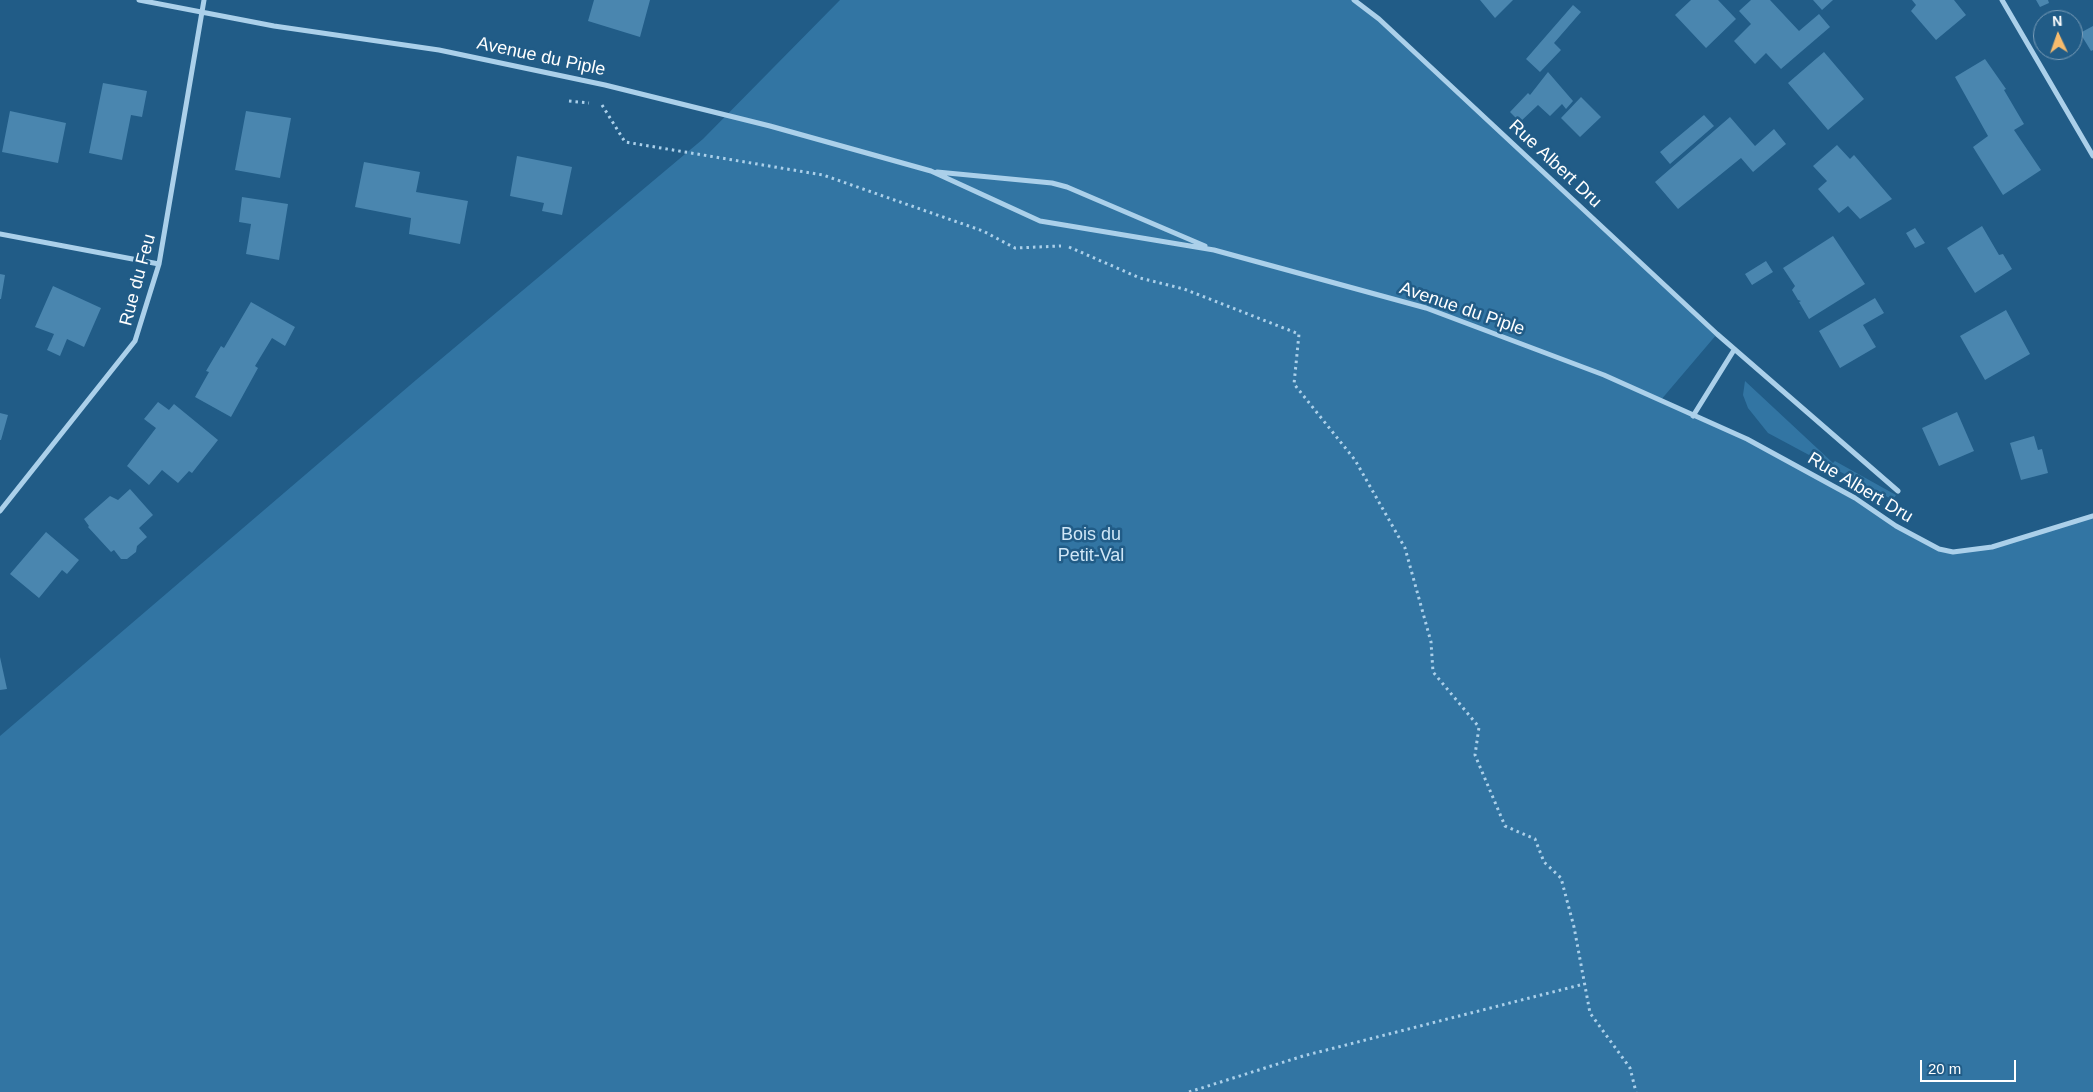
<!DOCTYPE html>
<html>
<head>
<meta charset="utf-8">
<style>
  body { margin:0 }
  #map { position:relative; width:2093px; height:1092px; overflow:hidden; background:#215c87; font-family:Helvetica,sans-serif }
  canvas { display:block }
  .north { position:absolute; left:2033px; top:10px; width:50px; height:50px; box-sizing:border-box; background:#215c87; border:1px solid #7a9db7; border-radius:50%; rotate:357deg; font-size:14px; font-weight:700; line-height:20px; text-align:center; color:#fff }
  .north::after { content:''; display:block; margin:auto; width:18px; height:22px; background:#f6bb6d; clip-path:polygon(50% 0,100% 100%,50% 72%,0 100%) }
  .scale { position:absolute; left:1920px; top:1060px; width:96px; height:22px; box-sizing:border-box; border:2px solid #fff; border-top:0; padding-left:6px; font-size:15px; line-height:18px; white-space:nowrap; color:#fff; -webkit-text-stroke:4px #215c87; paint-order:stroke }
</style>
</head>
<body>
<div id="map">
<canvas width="2093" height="1092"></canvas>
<div class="north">N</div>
<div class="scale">20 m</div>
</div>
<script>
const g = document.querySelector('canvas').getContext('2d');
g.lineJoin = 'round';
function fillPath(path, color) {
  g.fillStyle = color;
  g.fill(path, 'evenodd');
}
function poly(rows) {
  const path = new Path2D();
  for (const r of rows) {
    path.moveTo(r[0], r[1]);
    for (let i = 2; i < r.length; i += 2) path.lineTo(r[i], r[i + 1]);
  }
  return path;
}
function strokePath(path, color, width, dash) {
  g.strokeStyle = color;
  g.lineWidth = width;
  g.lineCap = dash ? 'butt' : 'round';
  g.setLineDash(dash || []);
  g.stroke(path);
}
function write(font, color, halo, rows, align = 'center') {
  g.font = font + ' Helvetica,sans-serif';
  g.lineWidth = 5;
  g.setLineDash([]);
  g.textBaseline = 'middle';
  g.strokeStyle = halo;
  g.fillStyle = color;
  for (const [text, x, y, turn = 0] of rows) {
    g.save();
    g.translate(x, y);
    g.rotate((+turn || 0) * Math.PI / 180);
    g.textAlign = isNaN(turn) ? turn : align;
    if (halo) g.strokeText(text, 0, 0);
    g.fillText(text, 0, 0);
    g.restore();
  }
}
const green = poly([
  [840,0,1354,0,1379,19,1717,334,1660,401,1747,439,1939,549,1972,551,2093,516,2093,1092,0,1092,0,736,416,380,703,139],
  [1745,381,1833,463,1835,461,1896,495,1893,500,1768,433,1748,408,1743,395]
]);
const building = poly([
  [594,0,650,0,640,37,588,21],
  [1480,0,1513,0,1495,18],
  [1691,0,1718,0,1736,19,1706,48,1675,15],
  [1751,0,1770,0,1799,31,1819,14,1830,27,1781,69,1766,53,1755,64,1734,41,1751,24,1739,11],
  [1813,0,1833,0,1822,10],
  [1912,0,1954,0,1966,15,1936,40,1911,11,1916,5],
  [2036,0,2048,0,2049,3,2040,7],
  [1573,5,1581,12,1554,43,1561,50,1540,72,1526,59],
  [2093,26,2093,50,2091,51,2080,33],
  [1824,52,1864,99,1828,130,1788,83],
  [1985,59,2006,89,2004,90,2024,124,2014,130,2041,170,2003,195,1973,147,1988,136,1955,77],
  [1548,72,1573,101,1566,109,1562,104,1550,116,1538,105,1520,122,1510,112,1528,93,1530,95],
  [103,83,147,91,142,117,131,115,122,160,89,153],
  [1581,97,1601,117,1580,137,1561,118],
  [10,111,66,123,58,163,2,152],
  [246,111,291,118,280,178,235,170],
  [1704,115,1714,126,1670,164,1660,152],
  [1730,117,1755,146,1774,129,1786,144,1753,172,1741,158,1678,209,1655,182],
  [1837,145,1850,159,1854,155,1892,199,1860,219,1848,206,1839,213,1818,189,1827,181,1813,166],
  [517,156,572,167,562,215,542,211,544,203,510,196],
  [364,162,420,172,416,192,468,201,460,244,409,234,411,218,355,207],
  [242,197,288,204,279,260,246,254,251,224,239,222],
  [1982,226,1999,255,2003,254,2012,269,1975,293,1947,248],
  [1915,228,1925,243,1915,248,1906,233],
  [1833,236,1865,284,1809,319,1799,302,1801,301,1798,300,1792,290,1795,286,1783,268],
  [1766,261,1773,272,1752,285,1745,274],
  [0,274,5,275,1,299,0,299],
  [53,286,101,308,84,347,67,339,60,356,47,350,54,334,35,327],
  [1875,298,1884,313,1863,325,1876,347,1840,368,1819,331],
  [251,302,295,327,285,346,272,338,255,366,258,368,231,417,195,397,209,372,206,371,221,346,224,348],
  [2006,310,2030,354,1985,380,1960,336],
  [158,402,169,410,174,404,218,440,192,473,189,471,178,483,162,470,149,485,127,466,156,428,144,419],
  [1957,412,1974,451,1939,466,1922,428],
  [0,413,8,415,1,440,0,440],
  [2034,436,2038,450,2042,449,2048,473,2021,480,2010,443],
  [130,489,153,515,139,528,147,537,137,546,136,552,127,559,121,559,114,550,111,552,88,527,89,526,84,519,110,496,118,500],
  [46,532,79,560,67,574,62,570,39,598,10,574],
  [0,657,7,689,0,690]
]);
const path = poly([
  [569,101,589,103],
  [602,105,625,142,823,175,983,231,1015,248,1061,246],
  [1069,247,1140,278,1184,289,1299,334,1294,384,1355,460,1405,548,1431,642,1433,672,1479,727,1475,755,1505,826,1535,839,1544,862,1561,878,1574,927,1590,1013,1630,1068,1636,1092],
  [1189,1092,1303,1056,1584,984]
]);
const street = poly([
  [139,0,274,26,439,50,605,85,770,126,931,171,1040,221,1214,250,1426,308,1604,375,1747,439,1855,498,1896,526,1939,549,1953,552,1992,547,2093,516],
  [1354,0,1379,19,1717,334,1898,491],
  [2002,0,2093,156],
  [937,172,1052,183,1067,187,1205,246],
  [0,234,159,264],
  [1693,416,1734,350],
  [0,511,135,341,159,264,204,0]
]);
const streetNames = [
  ["Avenue du Piple",541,57,12],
  ["Rue Albert Dru",1555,164,43],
  ["Rue du Feu",138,280,-75],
  ["Avenue du Piple",1462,309,19],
  ["Rue Albert Dru",1860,488,31]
];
const parkNames = [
  ["Bois du",1091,535],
  ["Petit-Val",1091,556]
];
fillPath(green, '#3275a3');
fillPath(building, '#4a86af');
strokePath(path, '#abd0ea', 3, [2.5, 4]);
strokePath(street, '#abd0ea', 5);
write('18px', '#fff', '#215c87', streetNames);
write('18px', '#d0e7f7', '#215c87', parkNames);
</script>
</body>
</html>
